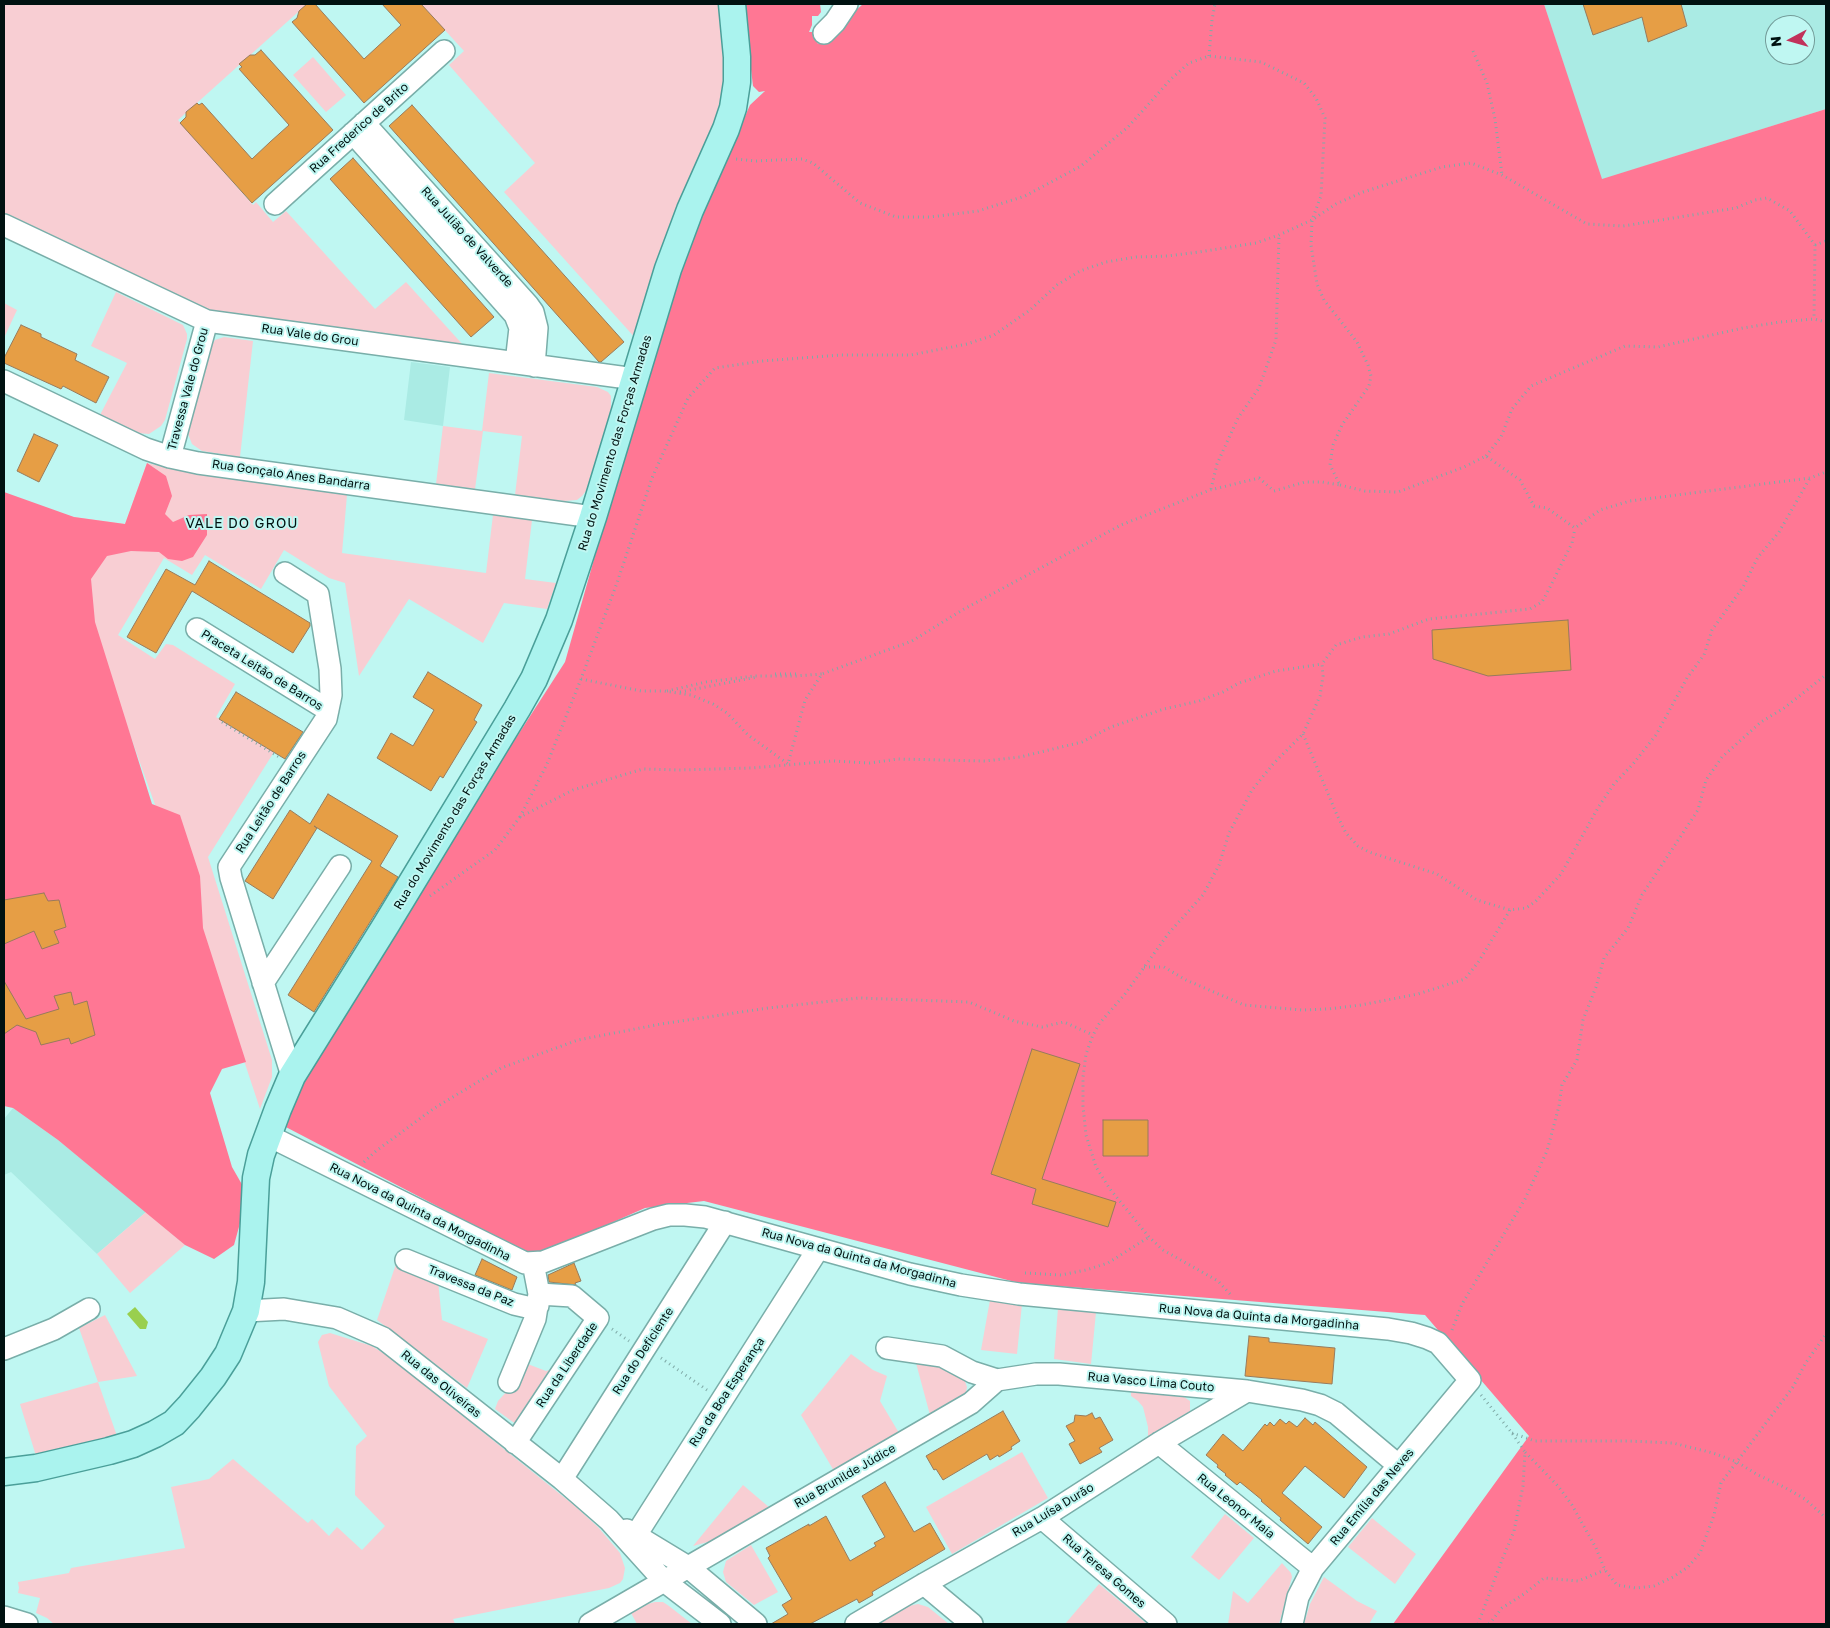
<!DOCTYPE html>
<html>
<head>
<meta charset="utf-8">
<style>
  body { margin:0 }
  #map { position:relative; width:1830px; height:1628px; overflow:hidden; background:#bff7f2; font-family:"Golos Text",sans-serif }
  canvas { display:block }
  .frame { position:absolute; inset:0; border:5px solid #001211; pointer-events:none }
  .north { position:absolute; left:1765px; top:15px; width:50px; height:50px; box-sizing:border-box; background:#bff7f2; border:1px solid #739b98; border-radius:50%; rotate:264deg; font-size:14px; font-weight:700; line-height:20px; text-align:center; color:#001211 }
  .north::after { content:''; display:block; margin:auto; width:18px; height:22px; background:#c1325b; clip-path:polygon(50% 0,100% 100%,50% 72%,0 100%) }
</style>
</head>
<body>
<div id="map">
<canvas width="1830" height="1628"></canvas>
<div class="frame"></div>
<div class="north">N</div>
</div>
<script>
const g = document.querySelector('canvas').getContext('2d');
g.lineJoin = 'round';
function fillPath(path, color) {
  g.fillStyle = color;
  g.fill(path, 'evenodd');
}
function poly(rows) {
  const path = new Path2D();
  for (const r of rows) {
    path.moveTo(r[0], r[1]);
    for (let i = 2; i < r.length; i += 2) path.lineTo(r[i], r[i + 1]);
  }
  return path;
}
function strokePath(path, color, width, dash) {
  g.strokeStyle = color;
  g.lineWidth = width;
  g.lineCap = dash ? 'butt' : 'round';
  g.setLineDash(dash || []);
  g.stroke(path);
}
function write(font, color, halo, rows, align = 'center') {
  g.font = font + ' "Golos Text",sans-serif';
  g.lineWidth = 4;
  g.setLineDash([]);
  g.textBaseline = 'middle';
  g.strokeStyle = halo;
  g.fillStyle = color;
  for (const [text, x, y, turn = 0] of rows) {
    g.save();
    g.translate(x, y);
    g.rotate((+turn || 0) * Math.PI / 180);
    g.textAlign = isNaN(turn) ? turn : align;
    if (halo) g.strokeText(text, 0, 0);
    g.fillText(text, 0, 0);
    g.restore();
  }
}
const built = poly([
  [1544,4,1826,4,1826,109,1601,180],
  [1775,25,1805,25,1805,55,1775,55],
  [411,362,450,367,443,426,404,420],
  [13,1108,58,1140,146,1212,97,1254,11,1172,4,1175,4,1119]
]);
const green = poly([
  [4,4,307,4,178,120,253,205,256,202,273,222,286,211,375,309,406,282,464,346,220,314,197,307,4,214],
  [421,4,721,4,726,91,637,340,504,192,535,163,449,65,464,51],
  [313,57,346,95,326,112,293,75],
  [116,292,183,325,187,334,187,339,165,420,161,426,149,434,137,433,100,415,127,363,91,346],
  [4,303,17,310,4,338],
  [224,337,253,341,240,457,202,451,192,444,188,434,209,349,215,340],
  [489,373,597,387,608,392,611,396,611,410,586,491,582,496,577,500,564,501,515,495,522,436,483,431,475,489,436,484,443,426,482,431],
  [147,463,190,473,347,495,342,553,486,573,493,515,532,520,525,579,556,583,547,609,504,603,483,643,409,599,359,676,345,583,329,578,284,550,261,589,205,555,192,575,164,558,118,635,155,659,166,644,173,645,235,684,216,717,274,752,208,857,272,1060,272,1077,260,1109,213,967,113,687,64,514,74,517,125,524],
  [146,1212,185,1245,130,1293,97,1254],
  [396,1264,438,1281,442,1320,488,1339,467,1388,377,1320],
  [990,1300,1022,1304,1017,1354,981,1350],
  [1058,1308,1096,1312,1091,1364,1054,1359],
  [105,1315,137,1376,98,1382,117,1436,36,1456,20,1404,98,1382,79,1328],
  [330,1333,372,1346,388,1356,575,1506,598,1527,620,1553,625,1568,623,1579,620,1583,609,1588,453,1619,455,1624,54,1624,47,1618,36,1613,40,1598,18,1593,19,1588,18,1582,69,1573,71,1568,185,1548,171,1487,209,1479,233,1459,308,1523,312,1519,329,1536,337,1527,362,1550,385,1526,355,1495,356,1446,367,1436,329,1386,318,1342,322,1335],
  [851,1354,873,1370,887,1376,880,1401,899,1433,834,1471,801,1415],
  [525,1363,546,1371,553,1369,517,1425,495,1409,498,1401,508,1390],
  [916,1363,935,1364,963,1376,967,1387,965,1396,930,1415],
  [1131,1391,1184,1397,1190,1401,1190,1413,1148,1439,1148,1427,1143,1407,1138,1401,1131,1396],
  [1022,1452,1048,1498,952,1554,926,1507],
  [743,1485,770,1508,715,1540,693,1546],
  [1225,1514,1254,1538,1219,1580,1191,1557],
  [1372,1518,1416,1554,1395,1584,1348,1547],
  [751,1545,778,1592,754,1605,726,1582,723,1572,726,1561],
  [1282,1563,1291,1573,1292,1577,1279,1624,1228,1624,1233,1591,1248,1603],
  [1324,1577,1357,1601,1377,1611,1369,1624,1304,1624,1310,1604],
  [1099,1584,1128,1608,1147,1624,1065,1624],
  [655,1602,663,1602,669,1606,692,1624,637,1624,631,1613,648,1604],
  [918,1604,928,1607,949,1624,879,1624,909,1606]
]);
const forest = poly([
  [743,4,820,4,821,12,818,16,812,16,812,25,809,32,813,32,818,44,863,4,1544,4,1602,179,1826,109,1826,1624,1393,1624,1529,1436,1425,1315,1019,1283,704,1201,645,1208,550,1250,527,1253,282,1125,305,1065,565,662,672,283,750,105,765,91,759,92,753,86],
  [147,463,166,476,172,496,165,514,173,522,189,515,207,514,207,535,193,557,182,561,168,559,159,552,131,551,107,556,91,579,95,622,152,804,180,815,200,876,203,928,246,1062,222,1069,210,1093,232,1167,244,1188,242,1216,234,1245,214,1259,185,1245,58,1140,13,1108,4,1106,4,492,74,517,125,524]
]);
const water = poly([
  [135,1307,148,1322,146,1329,140,1329,127,1314]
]);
const building = poly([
  [307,4,315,4,364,59,401,25,382,4,421,4,445,30,364,103,292,22,297,18,299,11,307,4],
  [1583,4,1681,4,1687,26,1648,42,1642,17,1593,35,1583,4],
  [261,50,333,130,252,203,180,123,186,117,186,112,197,103,199,105,202,103,252,159,270,142,289,125,239,69,242,67,239,64,250,55,255,55,261,50],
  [412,105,624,342,601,362,599,362,389,126,412,105],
  [353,158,494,317,471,337,330,179,353,158],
  [21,325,41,334,41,337,77,354,75,360,109,377,96,403,63,386,61,389,4,363,4,358,21,325],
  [34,434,58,445,39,482,17,471,34,434],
  [209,561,310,623,310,626,293,653,192,591,156,653,127,637,166,569,195,585,209,561],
  [1568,620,1571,670,1488,676,1433,659,1432,630,1568,620],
  [428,672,482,705,474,720,477,722,443,778,440,776,431,791,377,758,391,733,413,746,434,710,413,697,428,672],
  [236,692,303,732,285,759,219,719,236,692],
  [328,794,398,836,380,866,398,877,314,1012,288,995,372,861,314,826,317,828,273,899,245,881,290,810,310,824,328,794],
  [44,893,48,901,59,900,66,927,54,931,59,943,42,949,34,931,4,944,4,900,44,893],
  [4,981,26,1019,59,1009,54,996,71,992,74,1005,87,1001,95,1035,71,1044,69,1038,41,1045,36,1032,17,1025,4,1034,4,981],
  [1032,1049,1080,1064,1042,1179,1116,1202,1108,1227,1032,1204,1036,1189,991,1174,1032,1049],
  [1103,1120,1148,1120,1148,1156,1103,1156,1103,1120],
  [482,1259,517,1277,512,1290,475,1275,482,1259],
  [574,1263,581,1281,575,1283,576,1285,549,1282,548,1275,574,1263],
  [1249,1336,1269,1338,1269,1342,1335,1348,1332,1384,1245,1376,1249,1336],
  [1003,1411,1020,1441,1011,1447,1012,1449,999,1457,998,1455,990,1460,987,1454,943,1480,936,1469,934,1470,926,1456,1003,1411],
  [1092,1413,1095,1419,1100,1417,1113,1440,1099,1448,1102,1452,1080,1464,1069,1444,1075,1441,1066,1426,1074,1422,1075,1415,1086,1416,1092,1413],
  [1305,1418,1313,1425,1315,1422,1367,1467,1344,1498,1305,1466,1282,1493,1322,1527,1308,1544,1280,1520,1281,1518,1261,1501,1262,1500,1240,1482,1237,1485,1225,1475,1226,1474,1217,1467,1218,1465,1206,1455,1223,1434,1243,1451,1265,1424,1267,1426,1270,1422,1274,1426,1280,1419,1286,1424,1289,1421,1297,1427,1305,1418],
  [885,1482,914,1532,930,1523,945,1549,872,1592,873,1595,859,1603,857,1599,810,1624,771,1624,788,1614,782,1605,792,1599,768,1558,770,1556,766,1548,809,1524,809,1526,826,1516,850,1561,876,1546,874,1543,885,1537,862,1496,885,1482]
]);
const path = poly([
  [1473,51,1487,83,1495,119,1502,175],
  [1209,56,1212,20,1215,4],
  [1815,245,1826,241],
  [1486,456,1501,437,1512,409,1531,386,1625,346,1658,347,1743,328,1780,322,1814,319,1826,322],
  [1340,485,1365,491,1398,492,1464,467,1486,456,1520,480,1534,506,1547,508,1575,528,1600,510,1630,501,1810,478,1826,472],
  [1211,489,1217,464,1238,418,1259,388,1276,340,1279,235],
  [775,674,799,674],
  [581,679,641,691,664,691,691,695,713,704,727,713,748,735,788,764,805,700,822,674,912,641,964,609,1121,525,1210,490,1259,478,1274,491,1305,482,1322,482,1340,485,1330,465,1333,445,1342,425,1369,386,1371,376,1368,365,1357,342,1324,300,1317,284,1311,245,1312,220,1321,196,1325,118,1316,98,1304,83,1261,62,1209,56,1189,63,1171,79,1128,127,1081,166,1025,196,978,211,930,217,896,217,860,203,813,163,802,159,755,161,735,159],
  [667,691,706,682,754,676,795,676,822,674],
  [680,692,757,677],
  [222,722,279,757],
  [1303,734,1337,815,1346,833,1358,846,1369,852,1437,874,1477,900,1510,910,1526,908,1535,902,1561,874,1599,806,1614,784,1633,764,1656,735,1687,678,1704,655,1712,630,1743,587,1758,557,1779,532,1810,478],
  [520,817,547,764,581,679,617,583,652,478,688,398,715,368,762,361,841,355,911,355,967,344,994,335,1030,310,1057,285,1080,271,1106,262,1136,257,1168,256,1199,252,1256,243,1279,235,1312,220,1336,204,1363,192,1442,167,1471,163,1502,175,1587,224,1623,226,1736,208,1755,200,1767,198,1790,211,1815,245,1814,319],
  [430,896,495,850,520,817,573,790,643,769,679,770,752,768,833,761,870,763,898,759,985,761,1020,757,1082,742,1111,727,1164,709,1199,701,1223,692,1239,683,1276,671,1322,664],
  [1144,967,1164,967,1186,980,1244,1005,1302,1010,1328,1009,1361,1005,1418,994,1465,979,1479,961,1510,910],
  [364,1162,376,1151,433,1109,501,1068,578,1040,661,1024,768,1008,859,998,969,1002,1014,1021,1042,1027,1064,1022,1093,1035],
  [1025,1273,1061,1275,1086,1270,1108,1263,1149,1237],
  [1230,1294,1218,1281,1163,1250,1149,1237,1110,1189,1096,1167,1086,1135,1083,1106,1083,1077,1086,1054,1093,1035,1099,1024,1125,994,1168,934,1203,895,1219,865,1229,833,1252,790,1274,763,1303,734,1320,696,1323,676,1322,664,1336,645,1362,637,1389,634,1429,619,1530,609,1542,602,1549,589,1572,543,1575,528],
  [612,1329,629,1341],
  [1452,1330,1462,1304,1525,1199,1547,1151,1559,1106,1562,1085,1577,1060,1583,1020,1596,987,1604,958,1628,928,1642,895,1698,810,1706,780,1722,757,1761,722,1784,708,1826,675],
  [661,1358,707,1390],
  [1481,1395,1512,1433,1525,1452],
  [1512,1433,1535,1441,1628,1441,1673,1443,1713,1453,1737,1462,1758,1475,1784,1487,1805,1499,1826,1518],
  [1478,1624,1500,1565,1514,1531,1523,1486,1525,1452,1558,1486,1572,1505,1596,1548,1605,1570,1617,1585,1636,1588,1654,1586,1673,1577,1688,1567,1700,1553,1714,1515,1721,1483,1793,1387,1805,1364,1826,1334],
  [1489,1624,1502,1608,1524,1594,1544,1578,1578,1581,1605,1570]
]);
const minor = poly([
  [824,33,835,22,847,4],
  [364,123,528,305,533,312,537,328,534,366],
  [353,133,515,315,520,328,516,363],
  [275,204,444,51],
  [4,225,207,321,635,379],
  [4,381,146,449,170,457,198,463,593,517],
  [170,457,207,321],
  [285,573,318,594,330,669,331,695,326,719,229,867,231,878,292,1076],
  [197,629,328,710],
  [263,983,340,866],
  [267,1135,525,1263,543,1262,653,1219,669,1215,685,1215,705,1217,910,1274,961,1285,1019,1294,1388,1329,1411,1333,1427,1338,1438,1343,1470,1380,1313,1568,1298,1597,1292,1624],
  [406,1260,514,1304,527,1307,538,1306],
  [246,1311,284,1309,337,1318,383,1338,562,1479,609,1520,664,1581,720,1624],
  [887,1348,942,1356,972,1372,997,1380,1036,1374,1059,1374,1247,1391,1302,1400,1320,1405,1336,1413,1398,1465],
  [4,1349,54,1329,89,1309],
  [509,1382,535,1319,539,1294],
  [515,1443,598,1318,572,1296,539,1294,533,1263],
  [1159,1443,1313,1568],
  [562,1479,725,1222],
  [1042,1518,1166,1624],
  [627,1530,688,1567,756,1624],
  [636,1535,818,1249],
  [924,1584,972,1624],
  [4,1617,27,1624],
  [590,1624,971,1403,997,1380],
  [856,1624,924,1584,1042,1518,1159,1443,1247,1391]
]);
const major = poly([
  [4,1472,36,1468,109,1451,133,1444,155,1434,174,1423,189,1407,213,1377,228,1354,246,1311,251,1282,256,1178,261,1155,278,1109,292,1076,386,925,517,709,534,679,559,620,593,517,668,269,690,210,726,129,733,108,737,82,737,57,732,4]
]);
const streetNames = [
  ["Rua Frederico de Brito",359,128,-42],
  ["Rua Julião de Valverde",467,237,48],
  ["Rua Vale do Grou",310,335,8],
  ["Travessa Vale do Grou",188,389,-75],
  ["Rua do Movimento das Forças Armadas",615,443,-73],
  ["Rua Gonçalo Anes Bandarra",291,475,8],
  ["Praceta Leitão de Barros",262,670,32],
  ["Rua Leitão de Barros",271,802,-57],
  ["Rua do Movimento das Forças Armadas",455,812,-59],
  ["Rua Nova da Quinta da Morgadinha",420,1212,27],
  ["Rua Nova da Quinta da Morgadinha",859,1258,15],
  ["Travessa da Paz",471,1286,22],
  ["Rua Nova da Quinta da Morgadinha",1259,1317,5],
  ["Rua do Deficiente",643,1351,-57],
  ["Rua da Liberdade",567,1365,-56],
  ["Rua Vasco Lima Couto",1151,1382,5],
  ["Rua das Oliveiras",441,1384,39],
  ["Rua da Boa Esperança",727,1392,-57],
  ["Rua Brunilde Júdice",845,1476,-30],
  ["Rua Emília das Neves",1372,1497,-50],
  ["Rua Leonor Maia",1236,1506,39],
  ["Rua Luísa Durão",1053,1510,-31],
  ["Rua Teresa Gomes",1104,1571,41]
];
const neighbourhoodNames = [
  ["VALE DO GROU",242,524]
];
fillPath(built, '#aaebe4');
fillPath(green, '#f8ced3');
fillPath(forest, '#ff7794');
fillPath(water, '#99cf4f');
fillPath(building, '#e69e45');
strokePath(building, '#987b5c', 1);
strokePath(minor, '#79aea9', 24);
strokePath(major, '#4a9f99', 29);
strokePath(path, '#7faaa7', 3, [1, 4]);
strokePath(minor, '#fff', 21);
strokePath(major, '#aaf3ee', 26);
write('12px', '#001211', '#bff7f2', streetNames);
g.letterSpacing = '1px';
write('14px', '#001211', '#bff7f2', neighbourhoodNames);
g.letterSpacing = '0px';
</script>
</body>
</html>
